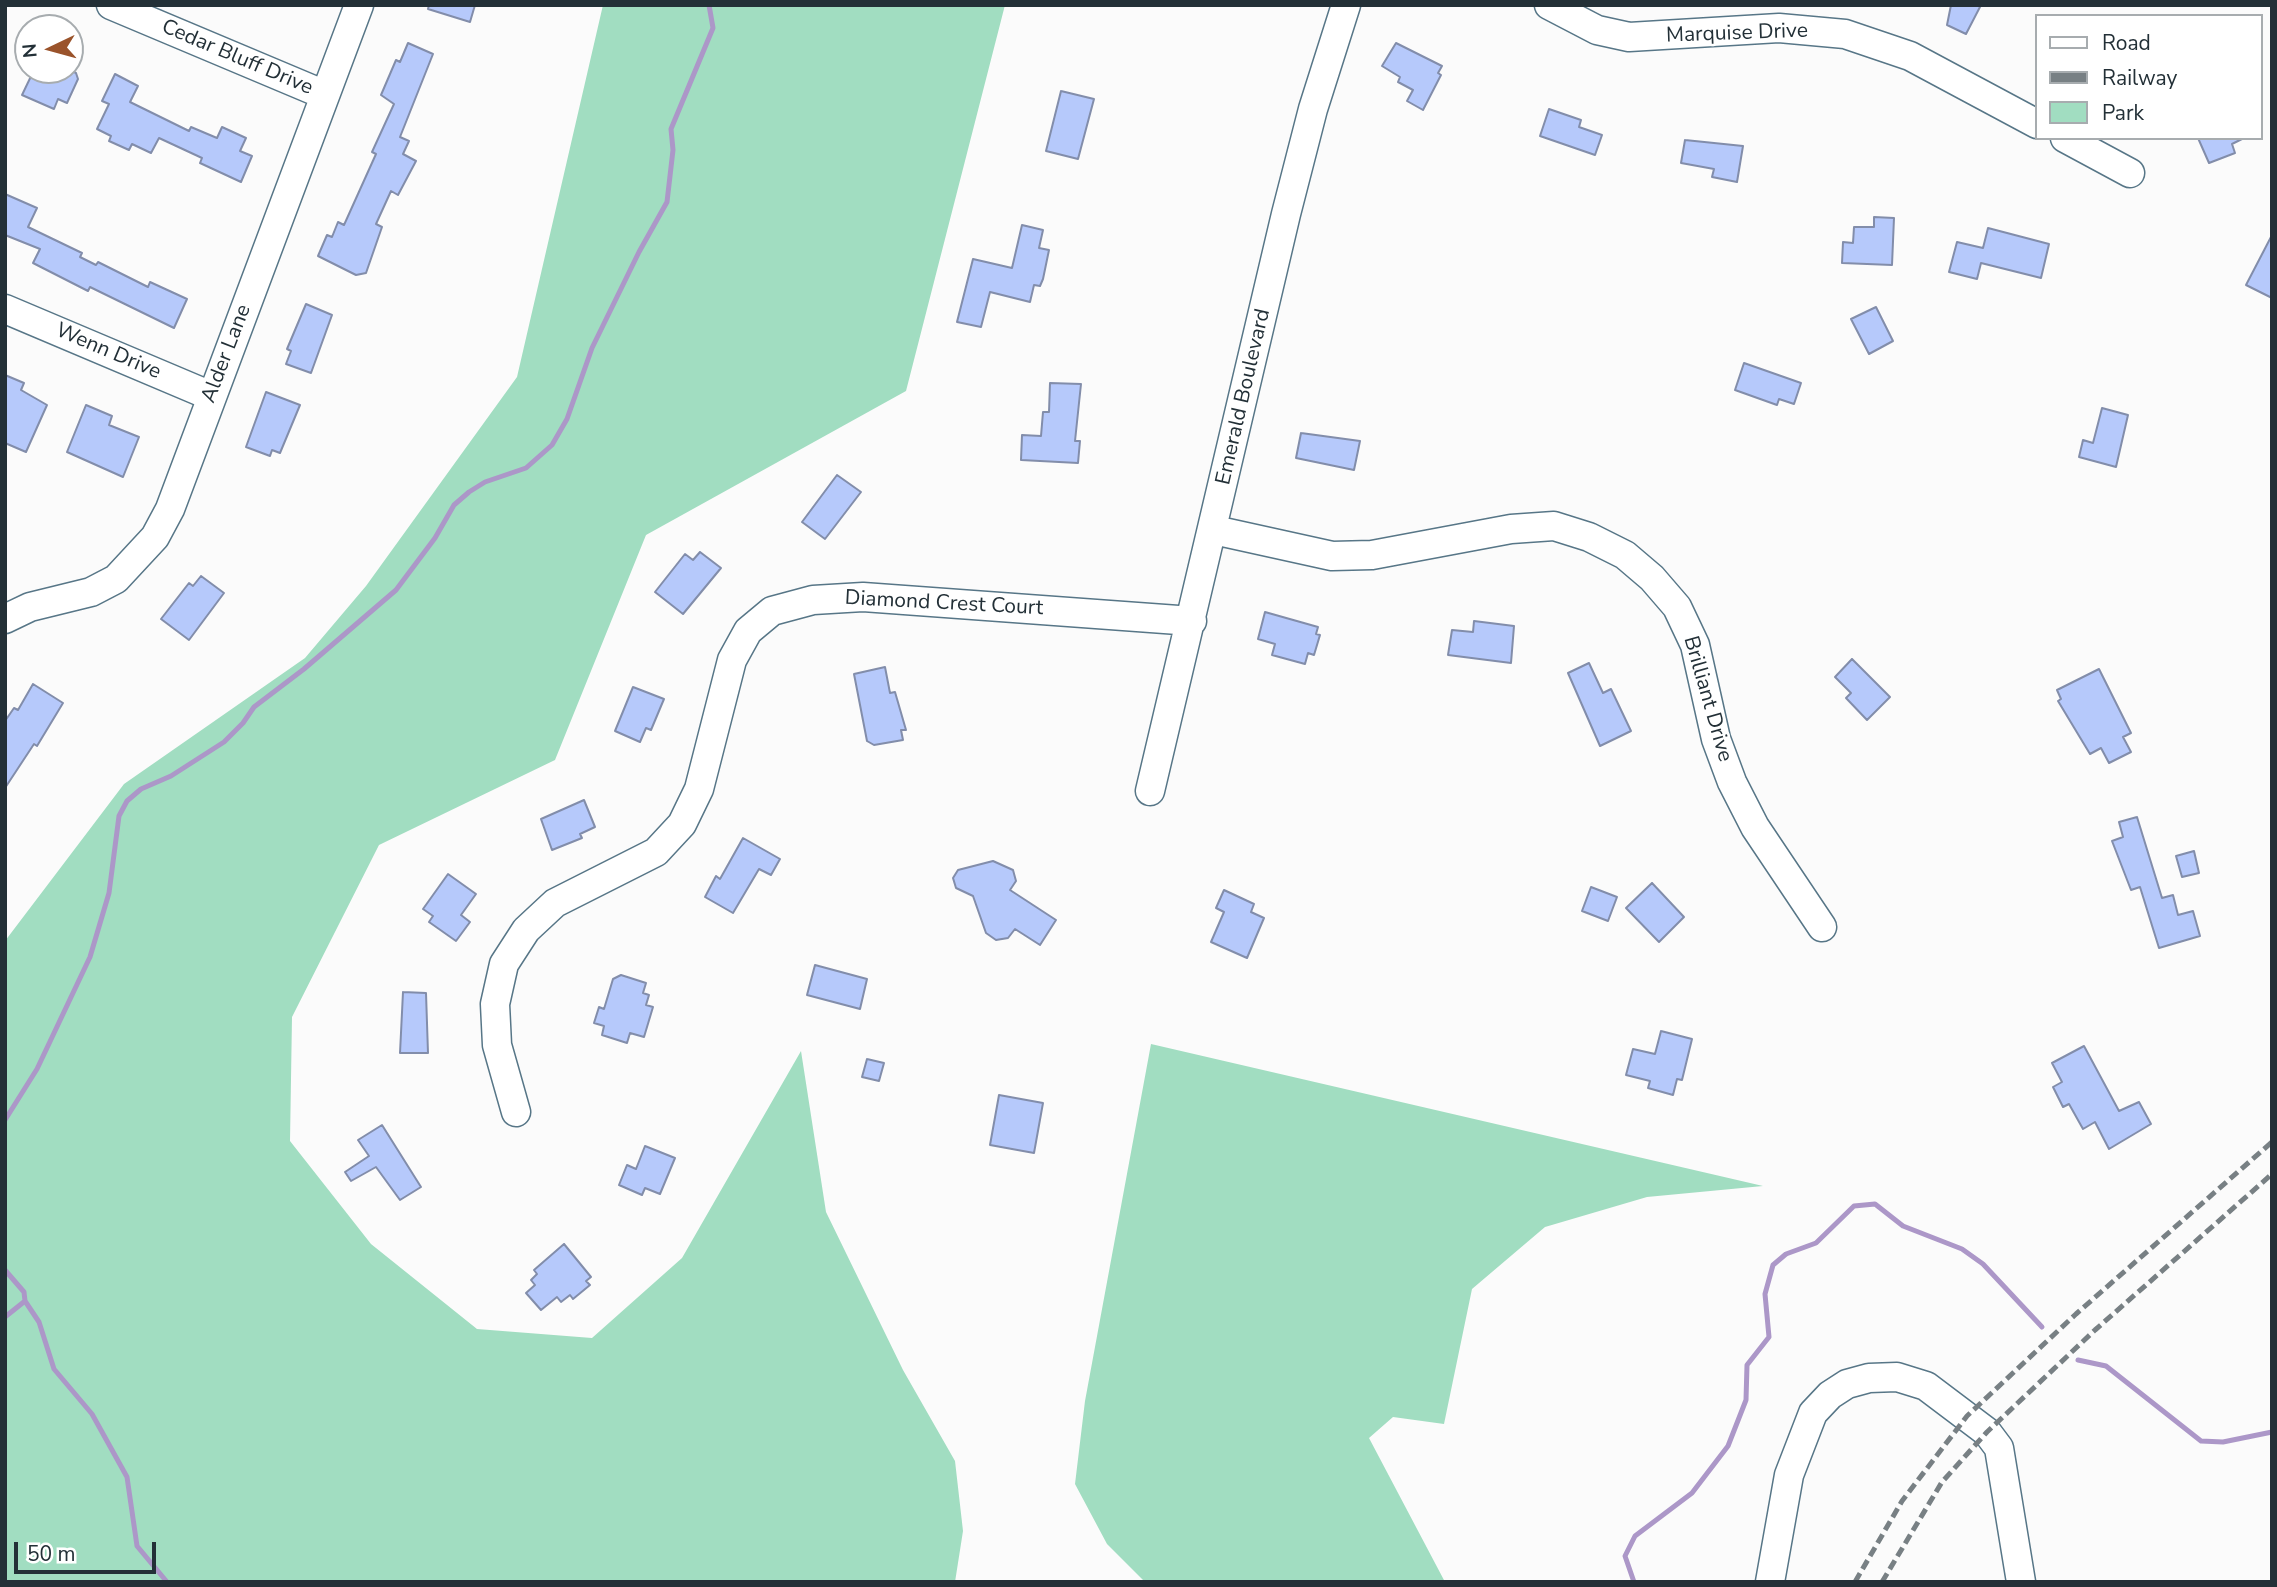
<!DOCTYPE html>
<html>
<head>
<meta charset="utf-8">
<style>
  body { margin:0 }
  #map { position:relative; width:2277px; height:1587px; overflow:hidden; background:#fbfbfb; font-family:"Nunito Sans",sans-serif }
  canvas { display:block }
  .frame { position:absolute; inset:0; border:7px solid #233037; pointer-events:none }
  .legend { position:absolute; left:2035px; top:14px; width:228px; height:126px; box-sizing:border-box; background:#fff; border:2px solid #a7acaf; margin:0; padding:9px 12px; list-style:none; font-size:21px; color:#233037 }
  .legend li { display:flex; align-items:center; gap:14px; height:35px }
  .legend b { width:35px; border:2px solid #a7acaf }
  .north { position:absolute; left:14px; top:14px; width:70px; height:70px; box-sizing:border-box; background:#fff; border:2px solid #a7acaf; border-radius:50%; rotate:265deg; font-size:19px; font-weight:700; line-height:28px; text-align:center; color:#233037 }
  .north::after { content:''; display:block; margin:auto; width:24px; height:32px; background:#9a532b; clip-path:polygon(50% 0,100% 100%,50% 72%,0 100%) }
  .scale { position:absolute; left:14px; top:1542px; width:142px; height:32px; box-sizing:border-box; border:4px solid #233037; border-top:0; padding-left:9px; font-size:21px; line-height:24px; white-space:nowrap; color:#233037; -webkit-text-stroke:5px #fff; paint-order:stroke }
</style>
</head>
<body>
<div id="map">
<canvas width="2277" height="1587"></canvas>
<div class="frame"></div>
<ul class="legend">
<li><b style="height:9px;background:#fff"></b>Road</li>
<li><b style="height:9px;background:#788084"></b>Railway</li>
<li><b style="height:19px;background:#a1ddc1"></b>Park</li>
</ul>
<div class="north">N</div>
<div class="scale">50 m</div>
</div>
<script>
const g = document.querySelector('canvas').getContext('2d');
g.lineJoin = 'round';
function fillPath(path, color) {
  g.fillStyle = color;
  g.fill(path, 'evenodd');
}
function poly(rows) {
  const path = new Path2D();
  for (const r of rows) {
    path.moveTo(r[0], r[1]);
    for (let i = 2; i < r.length; i += 2) path.lineTo(r[i], r[i + 1]);
  }
  return path;
}
function strokePath(path, color, width, dash) {
  g.strokeStyle = color;
  g.lineWidth = width;
  g.lineCap = dash ? 'butt' : 'round';
  g.setLineDash(dash || []);
  g.stroke(path);
}
function write(font, color, halo, rows, align = 'center') {
  g.font = font + ' "Nunito Sans",sans-serif';
  g.lineWidth = 5;
  g.setLineDash([]);
  g.textBaseline = 'middle';
  g.strokeStyle = halo;
  g.fillStyle = color;
  for (const [text, x, y, turn = 0] of rows) {
    g.save();
    g.translate(x, y);
    g.rotate((+turn || 0) * Math.PI / 180);
    g.textAlign = isNaN(turn) ? turn : align;
    if (halo) g.strokeText(text, 0, 0);
    g.fillText(text, 0, 0);
    g.restore();
  }
}
const green = poly([
  [603,5,1005,5,906,391,646,535,555,760,379,845,292,1017,290,1141,371,1244,477,1329,592,1338,682,1258,801,1051,826,1212,903,1370,955,1461,963,1531,955,1582,5,1582,5,941,124,784,305,658,366,586,517,377],
  [1151,1044,1763,1186,1647,1197,1545,1227,1472,1289,1444,1424,1393,1417,1369,1438,1445,1582,1145,1582,1107,1544,1075,1484,1085,1401]
]);
const stream = poly([
  [5,1120,37,1069,90,957,109,893,119,816,127,801,141,789,171,776,224,742,243,723,254,707,304,669,396,590,435,538,454,505,469,492,485,482,526,468,552,445,567,419,592,348,639,252,667,202,673,150,671,129,713,28,709,5],
  [5,1270,24,1292,25,1301,39,1322,54,1369,92,1414,127,1477,137,1546,167,1582],
  [5,1317,25,1301],
  [2078,1360,2106,1366,2201,1441,2223,1442,2272,1432],
  [1634,1582,1625,1556,1635,1536,1692,1493,1728,1446,1746,1400,1747,1365,1769,1337,1765,1294,1773,1265,1786,1254,1816,1243,1854,1206,1875,1204,1903,1226,1962,1249,1983,1264,2042,1327]
]);
const building = poly([
  [429,5,475,5,470,22,428,9,429,5],
  [1951,5,1981,5,1966,34,1947,25,1951,5],
  [408,43,433,54,400,137,409,141,403,154,416,161,398,195,391,191,376,224,382,227,366,273,356,275,318,256,327,235,332,237,338,222,344,225,376,154,372,152,394,104,381,95,396,60,400,62,408,43],
  [1396,43,1442,66,1438,73,1441,75,1423,110,1407,101,1413,90,1398,82,1400,77,1382,66,1396,43],
  [34,70,59,73,70,70,76,73,78,79,67,103,58,99,54,109,22,95,34,70],
  [115,74,138,86,130,102,189,131,191,127,217,138,222,127,246,138,240,151,252,156,241,182,200,163,202,158,159,138,151,153,132,144,129,150,109,141,111,136,97,129,109,104,102,101,115,74],
  [1061,91,1094,99,1078,159,1046,151,1061,91],
  [1549,109,1581,120,1579,127,1602,135,1595,155,1540,136,1549,109],
  [2198,138,2244,138,2232,144,2235,153,2209,163,2198,138],
  [1685,140,1743,146,1737,182,1712,177,1714,169,1681,163,1685,140],
  [5,194,37,208,28,227,82,253,80,257,96,265,98,262,148,287,150,282,187,299,174,328,90,287,88,291,33,263,40,249,5,235,5,194],
  [1874,217,1894,218,1892,265,1842,263,1843,242,1853,243,1854,227,1874,227,1874,217],
  [1022,225,1043,230,1039,248,1049,250,1043,279,1040,286,1034,285,1030,302,990,292,981,327,957,322,973,259,1012,268,1022,225],
  [1988,228,2049,244,2041,278,1981,263,1977,279,1949,272,1957,242,1983,248,1988,228],
  [2272,235,2272,298,2246,285,2272,235],
  [306,304,332,315,311,373,286,364,291,351,287,349,306,304],
  [1876,307,1893,341,1869,354,1851,319,1876,307],
  [1744,363,1801,383,1794,404,1779,399,1777,405,1735,390,1744,363],
  [5,375,24,383,21,390,47,405,26,452,5,443,5,375],
  [1050,383,1081,384,1075,441,1080,441,1078,463,1021,460,1022,435,1041,436,1043,412,1049,412,1050,383],
  [266,392,300,405,280,453,272,450,270,456,246,447,266,392],
  [86,405,112,416,109,425,139,437,123,477,67,452,86,405],
  [2102,408,2128,415,2116,467,2079,457,2083,440,2093,443,2102,408],
  [1301,433,1360,441,1354,470,1296,458,1301,433],
  [837,475,861,492,825,539,802,522,837,475],
  [700,552,721,568,683,614,655,592,685,554,693,560,700,552],
  [201,576,224,593,189,640,161,619,189,583,193,586,201,576],
  [1265,612,1318,627,1316,634,1320,635,1314,655,1308,653,1305,664,1272,655,1275,644,1258,639,1265,612],
  [1474,621,1514,626,1511,663,1448,655,1452,630,1473,632,1474,621],
  [1852,659,1890,697,1867,720,1846,698,1851,693,1835,677,1852,659],
  [1589,663,1603,693,1611,689,1631,731,1600,746,1568,673,1589,663],
  [885,667,890,693,895,692,906,730,901,730,903,740,874,745,867,741,854,674,885,667],
  [2099,669,2131,733,2123,737,2131,752,2109,763,2101,748,2090,754,2058,701,2061,699,2057,690,2099,669],
  [33,684,63,703,37,746,34,744,5,788,5,721,14,708,18,710,33,684],
  [633,687,664,699,651,730,646,728,640,742,615,731,633,687],
  [584,800,595,827,580,834,582,838,552,850,541,819,584,800],
  [2137,817,2162,898,2173,895,2178,915,2193,911,2200,936,2159,948,2140,887,2131,890,2112,841,2123,837,2119,822,2137,817],
  [743,838,780,859,771,875,759,869,733,913,705,897,716,876,720,879,743,838],
  [2194,851,2199,873,2182,877,2176,856,2194,851],
  [993,861,1013,870,1016,881,1010,890,1056,920,1040,945,1015,929,1008,938,996,940,986,933,973,896,956,888,953,878,958,870,993,861],
  [448,874,476,894,461,915,470,922,456,941,429,922,433,916,423,909,448,874],
  [1652,883,1684,917,1659,942,1626,908,1652,883],
  [1591,887,1617,897,1608,921,1582,911,1591,887],
  [1224,890,1254,904,1251,912,1264,918,1247,958,1211,942,1224,912,1216,908,1224,890],
  [815,965,867,979,860,1009,807,995,815,965],
  [621,975,646,983,643,993,649,995,646,1005,653,1007,644,1037,630,1033,627,1043,602,1035,604,1026,594,1023,599,1007,604,1009,613,979,621,975],
  [403,992,426,993,428,1053,400,1053,403,992],
  [1661,1031,1692,1039,1682,1080,1677,1079,1673,1095,1648,1088,1650,1081,1626,1075,1633,1049,1655,1054,1661,1031],
  [2084,1046,2119,1111,2139,1102,2151,1124,2109,1149,2095,1122,2083,1129,2069,1104,2063,1107,2053,1087,2062,1082,2052,1063,2084,1046],
  [867,1059,884,1063,879,1081,862,1077,867,1059],
  [999,1095,1043,1103,1034,1153,990,1145,999,1095],
  [382,1125,421,1187,400,1200,376,1167,351,1181,345,1172,369,1156,358,1140,382,1125],
  [645,1146,675,1158,660,1194,645,1188,642,1195,619,1185,627,1165,636,1169,645,1146],
  [564,1244,591,1277,586,1281,590,1285,573,1299,570,1295,561,1302,557,1297,541,1310,526,1293,535,1285,531,1280,537,1274,534,1270,564,1244]
]);
const minor = poly([
  [111,5,325,95],
  [1549,5,1597,30,1629,37,1779,28,1845,34,1910,56,2037,124],
  [2065,138,2130,173],
  [5,309,211,396],
  [1214,530,1332,556,1372,555,1511,529,1554,526,1589,537,1625,555,1652,578,1677,607,1695,645,1716,739,1732,782,1755,827,1822,927],
  [5,619,30,607,91,592,116,579,155,537,170,509,359,5],
  [1150,791,1286,214,1313,109,1346,5],
  [516,1112,497,1045,495,1004,504,964,526,930,555,903,656,852,682,824,699,789,732,660,748,631,772,611,813,600,863,597,1192,621],
  [1770,1582,1789,1475,1813,1413,1830,1395,1847,1384,1869,1378,1897,1377,1926,1386,1987,1432,1999,1448,2021,1582]
]);
const rail = poly([
  [1855,1582,1902,1501,1967,1416,2076,1314,2272,1142],
  [1882,1582,1942,1482,1987,1432,2095,1330,2272,1174]
]);
const streetNames = [
  ["Marquise Drive",1737,34,-2],
  ["Cedar Bluff Drive",237,58,23],
  ["Wenn Drive",108,352,23],
  ["Alder Lane",227,354,-69],
  ["Emerald Boulevard",1244,397,-77],
  ["Diamond Crest Court",944,604,3],
  ["Brilliant Drive",1707,699,74]
];
fillPath(green, '#a1ddc1');
strokePath(stream, '#ac97c8', 5);
fillPath(building, '#b6c9fb');
strokePath(building, '#828daa', 2);
strokePath(minor, '#577687', 31);
strokePath(minor, '#fff', 28);
strokePath(rail, '#788084', 5, [10, 5]);
write('21px', '#233037', '#fff', streetNames);
</script>
</body>
</html>
